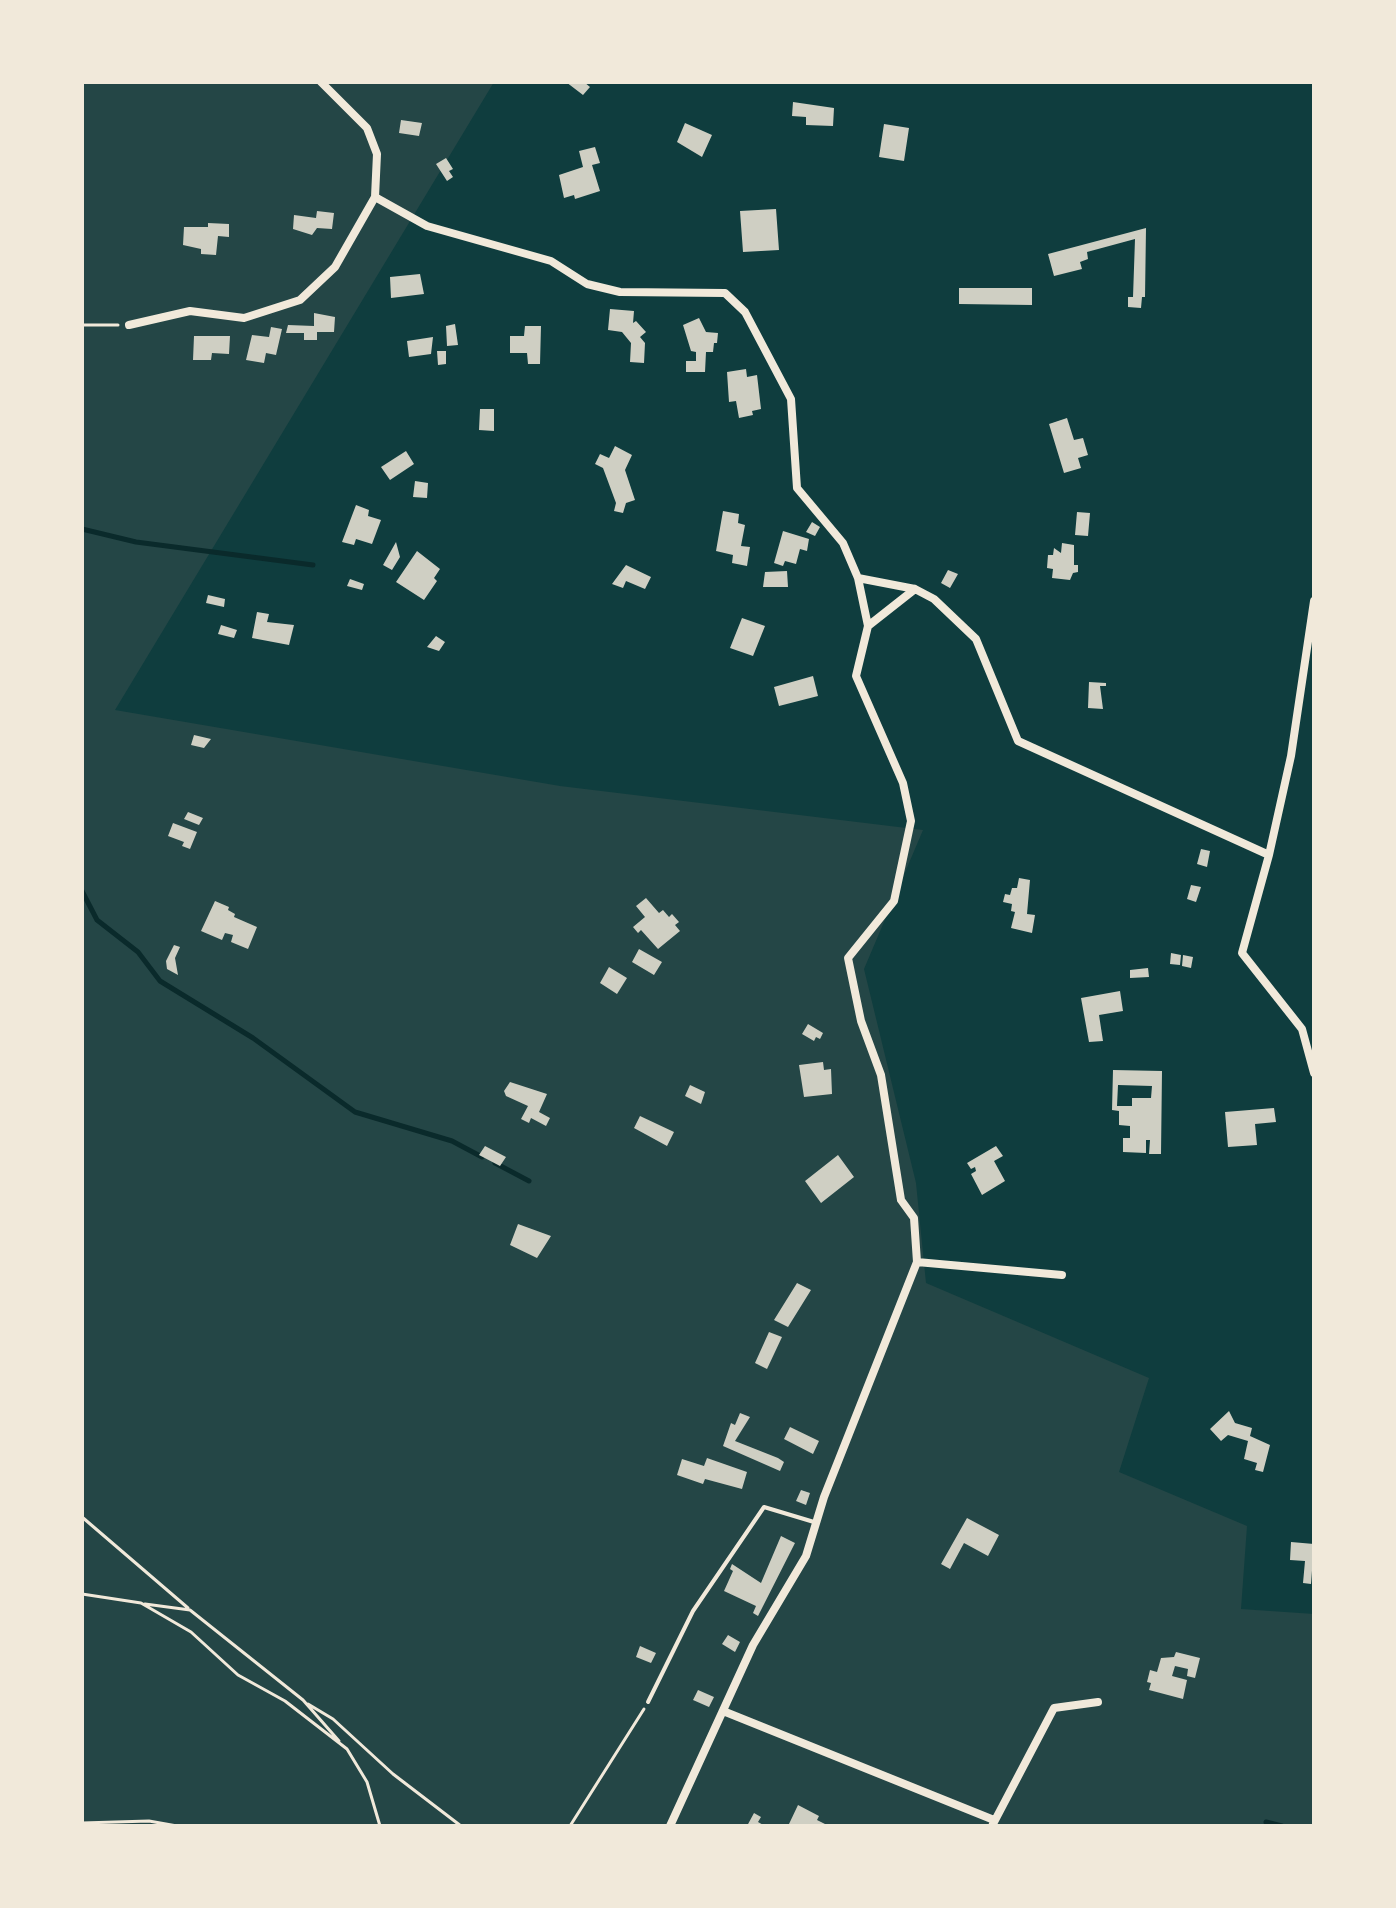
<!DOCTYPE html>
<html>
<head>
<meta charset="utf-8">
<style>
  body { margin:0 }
  #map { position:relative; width:1396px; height:1908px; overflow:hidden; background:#0f3d3e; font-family:Karla,sans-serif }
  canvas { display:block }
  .frame { position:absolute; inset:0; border:84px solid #f1e9da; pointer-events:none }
</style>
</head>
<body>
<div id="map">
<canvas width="1396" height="1908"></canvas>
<div class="frame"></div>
</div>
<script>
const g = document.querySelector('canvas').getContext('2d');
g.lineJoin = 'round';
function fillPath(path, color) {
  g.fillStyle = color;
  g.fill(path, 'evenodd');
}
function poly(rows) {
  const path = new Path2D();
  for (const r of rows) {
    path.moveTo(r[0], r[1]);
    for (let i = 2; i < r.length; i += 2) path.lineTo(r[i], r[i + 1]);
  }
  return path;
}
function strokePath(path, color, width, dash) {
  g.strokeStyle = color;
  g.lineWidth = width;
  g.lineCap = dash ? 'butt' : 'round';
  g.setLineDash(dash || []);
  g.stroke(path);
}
const green = poly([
  [82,82,494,82,115,710,560,786,923,830,864,969,916,1183,926,1283,1149,1378,1119,1472,1247,1526,1241,1609,1314,1614,1314,1826,82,1826]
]);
const stream = poly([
  [82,529,136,542,313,565],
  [82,891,97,920,138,952,160,981,253,1038,355,1112,452,1141,482,1157],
  [495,1163,529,1181],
  [1266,1822,1282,1826]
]);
const building = poly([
  [566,82,584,82,590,87,583,95],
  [793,102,834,108,833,126,806,125,806,117,792,116],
  [401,120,422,123,419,136,399,133],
  [685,123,712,135,702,157,677,142],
  [884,124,909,128,904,161,879,157],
  [595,147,600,163,592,165,600,191,575,199,574,195,564,198,559,175,583,167,579,151],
  [446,158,453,169,449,171,453,177,447,181,436,164],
  [776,209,779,250,743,252,740,211],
  [317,211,334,213,332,229,317,228,312,235,293,229,294,215,316,218],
  [208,223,229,224,229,237,218,236,216,255,201,254,201,249,183,245,184,227,208,227],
  [1146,228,1145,297,1142,297,1141,308,1128,307,1128,297,1133,297,1135,239,1087,252,1088,259,1080,262,1082,269,1054,276,1048,254],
  [420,274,424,294,391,298,390,277],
  [959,288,1032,288,1032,305,959,304],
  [610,309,634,311,633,323,636,321,646,332,640,337,645,343,644,363,630,362,631,343,622,332,608,330],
  [314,313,335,317,334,332,317,332,317,340,304,340,304,333,286,333,288,325,314,326],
  [699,318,706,332,718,333,717,343,714,343,713,352,706,352,705,372,686,372,686,361,696,361,696,352,691,351,683,325],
  [455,324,458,345,447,346,446,326],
  [525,326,541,326,540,364,528,364,527,353,510,353,510,336,524,336],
  [271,327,282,329,276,355,266,353,264,363,246,360,252,335,269,337],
  [194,336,230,336,229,354,212,353,211,360,193,360],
  [433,337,431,354,409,357,407,341],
  [437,351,446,351,446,364,438,365],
  [746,369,747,377,757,375,761,409,752,411,753,415,739,418,736,401,729,402,727,372],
  [480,409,494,409,494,431,479,430],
  [1067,418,1074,440,1083,438,1088,455,1078,458,1081,468,1064,473,1049,424],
  [615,446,632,455,625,470,635,500,626,503,623,513,614,511,616,503,603,468,595,464,600,454,609,458],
  [406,451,414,464,390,480,381,467],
  [415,481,428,483,427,498,413,497],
  [356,505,369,510,368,516,381,520,372,544,356,539,354,545,342,542],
  [723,511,739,514,738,523,745,525,741,546,750,547,747,566,732,563,733,555,716,551],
  [1077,512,1090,513,1088,536,1075,535],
  [812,522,820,527,815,536,806,532],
  [783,531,809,539,807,551,800,549,796,564,785,561,783,566,774,563],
  [396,542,400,557,392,570,383,565],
  [1062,543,1074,545,1074,565,1078,565,1078,572,1073,573,1070,580,1052,578,1053,569,1047,568,1048,555,1053,555,1054,548,1061,553],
  [417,551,440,569,434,578,437,581,424,600,396,582],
  [626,565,651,577,645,589,626,581,623,588,612,584],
  [948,570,958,574,950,588,941,583],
  [787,571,788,587,763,587,765,572],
  [350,579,364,584,362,590,347,586],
  [208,595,225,599,224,607,206,603],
  [257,612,269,614,267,622,294,625,289,645,252,638],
  [742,618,765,626,753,656,730,648],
  [221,625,237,630,234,638,218,634],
  [436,636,445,642,439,651,427,647],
  [813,676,818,696,779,706,774,687],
  [1089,682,1106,683,1106,686,1100,686,1103,709,1088,708],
  [194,735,211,739,204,748,191,745],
  [188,812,203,818,199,825,184,819],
  [173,823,197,832,190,849,182,846,184,842,168,836],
  [1201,849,1210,851,1207,867,1197,864],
  [1019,878,1030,880,1027,914,1035,915,1032,933,1011,928,1015,912,1011,911,1012,904,1003,902,1005,894,1010,895,1012,888,1017,888],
  [1191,885,1201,887,1196,902,1187,899],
  [646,898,659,913,663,910,669,917,672,914,679,922,675,925,680,931,658,949,641,930,638,933,633,927,645,917,636,906],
  [215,901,229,907,228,910,235,914,234,917,257,927,248,949,231,942,233,935,225,933,222,940,201,931],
  [174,945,180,947,175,958,178,975,167,969,166,961],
  [639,949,662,962,654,975,632,962],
  [1171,953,1181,955,1180,965,1170,964],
  [1183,955,1193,957,1191,968,1182,966],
  [609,967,627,978,617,994,600,983],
  [1148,968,1149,977,1130,978,1130,970],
  [1120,991,1123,1011,1099,1015,1103,1041,1089,1042,1081,998],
  [808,1024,823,1033,820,1039,816,1037,814,1041,802,1034],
  [823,1062,824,1070,831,1069,832,1094,804,1097,799,1065],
  [1113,1070,1162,1071,1161,1154,1149,1154,1150,1140,1146,1140,1146,1153,1123,1152,1123,1138,1130,1138,1130,1126,1119,1125,1119,1111,1112,1110],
  [1118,1085,1152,1086,1151,1098,1132,1098,1132,1106,1117,1106],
  [510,1082,547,1094,539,1112,550,1118,546,1126,531,1118,529,1123,521,1119,528,1106,506,1096,504,1091],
  [690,1085,705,1092,701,1104,685,1096],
  [1274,1108,1276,1122,1255,1124,1257,1145,1228,1147,1225,1112],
  [640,1116,674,1132,667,1146,634,1128],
  [485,1146,506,1157,500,1166,479,1155],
  [996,1146,1003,1156,994,1161,1005,1181,982,1195,971,1174,976,1171,975,1167,971,1169,967,1163],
  [838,1155,854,1177,821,1203,805,1181],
  [518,1224,551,1236,537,1258,510,1245],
  [797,1283,811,1290,788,1327,774,1320],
  [769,1332,782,1337,767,1369,755,1363],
  [1229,1411,1235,1423,1252,1428,1250,1436,1270,1445,1263,1472,1255,1470,1257,1463,1244,1459,1248,1441,1228,1435,1221,1441,1210,1429],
  [740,1413,750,1417,735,1441,778,1458,784,1462,780,1471,723,1446,731,1423,735,1425],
  [790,1427,819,1441,813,1454,784,1439],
  [707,1458,747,1472,742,1489,705,1479,703,1484,677,1475,682,1459,704,1466],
  [801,1490,810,1493,806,1505,796,1501],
  [967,1518,999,1535,988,1556,964,1543,950,1569,941,1564],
  [781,1536,795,1543,758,1616,753,1613,756,1606,724,1591,733,1571,730,1569,732,1564,761,1583],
  [1291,1542,1314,1544,1311,1584,1303,1583,1305,1561,1290,1560],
  [728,1635,740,1642,735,1652,722,1644],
  [640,1646,656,1653,651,1663,636,1657],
  [1176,1652,1200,1658,1195,1678,1187,1676,1188,1669,1175,1666,1172,1676,1187,1680,1183,1699,1149,1690,1151,1683,1147,1682,1150,1670,1157,1672,1161,1658,1174,1657],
  [698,1690,714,1697,709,1707,693,1700],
  [798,1805,819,1816,817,1820,829,1826,789,1824],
  [754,1813,761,1817,758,1822,765,1826,747,1826]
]);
const path = poly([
  [82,325,118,325],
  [82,1517,188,1608],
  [82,1594,141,1603,191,1632,238,1675,285,1701,347,1749,367,1782,380,1826],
  [145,1604,190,1610,303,1700,339,1741],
  [308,1704,333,1719,393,1774,461,1826],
  [82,1823,149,1821,177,1826],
  [570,1826,644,1709]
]);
const service = poly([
  [648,1702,693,1611,764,1507,814,1522]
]);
const minor = poly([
  [321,82,367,128,377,154,375,197,427,226,551,261,587,284,620,292,725,293,745,312,791,399,797,488,843,543,858,578],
  [129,325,190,311,244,318,300,300,335,267,375,197],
  [915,589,868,626,858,578,915,589,934,599,976,639,1018,741,1269,855],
  [1314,601,1291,756,1269,855,1242,953,1302,1029,1314,1073],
  [917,1262,1062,1275],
  [723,1711,994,1820],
  [670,1826,753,1645,806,1556,824,1497,917,1262,914,1218,901,1200,881,1075,861,1021,848,958,894,901,911,821,903,783,856,676,868,626],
  [992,1826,1054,1708,1098,1702]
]);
fillPath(green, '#244646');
strokePath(stream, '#0a2a2b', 5);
fillPath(building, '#cfcfc3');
strokePath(path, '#f1e9da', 3);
strokePath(service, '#f1e9da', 4);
strokePath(minor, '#f1e9da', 8);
</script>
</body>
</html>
